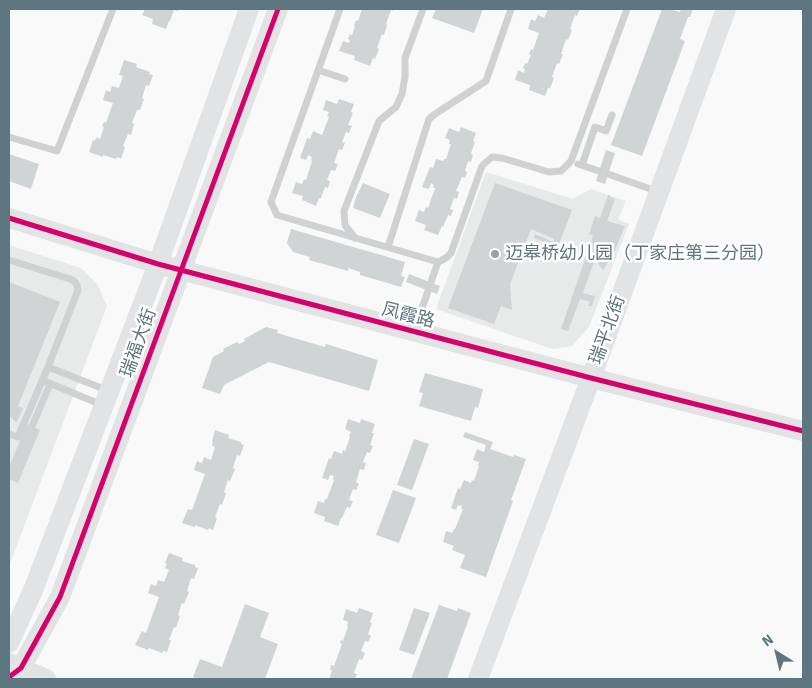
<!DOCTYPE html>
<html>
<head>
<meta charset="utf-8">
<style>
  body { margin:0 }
  #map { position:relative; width:812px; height:688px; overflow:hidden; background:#f9f9f9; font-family:Signika,sans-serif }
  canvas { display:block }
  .frame { position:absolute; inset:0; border:10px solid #5e767f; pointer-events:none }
  .north { position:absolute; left:752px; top:628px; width:50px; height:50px; -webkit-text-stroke:4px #fff; paint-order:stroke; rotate:324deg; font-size:14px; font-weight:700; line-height:20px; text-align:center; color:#5e767f }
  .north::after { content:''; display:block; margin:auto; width:18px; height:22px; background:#5e767f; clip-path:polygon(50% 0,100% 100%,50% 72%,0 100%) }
</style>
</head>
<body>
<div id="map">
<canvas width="812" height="688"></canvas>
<div class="frame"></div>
<div class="north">N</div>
</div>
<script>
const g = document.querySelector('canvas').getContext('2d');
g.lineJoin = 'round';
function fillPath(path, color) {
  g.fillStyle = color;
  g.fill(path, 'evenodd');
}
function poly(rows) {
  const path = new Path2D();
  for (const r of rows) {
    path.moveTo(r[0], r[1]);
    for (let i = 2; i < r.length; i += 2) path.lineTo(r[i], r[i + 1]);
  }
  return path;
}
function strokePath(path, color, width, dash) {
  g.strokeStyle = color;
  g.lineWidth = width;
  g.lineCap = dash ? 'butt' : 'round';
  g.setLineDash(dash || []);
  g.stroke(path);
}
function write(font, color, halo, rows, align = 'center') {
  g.font = font + ' Signika,"Noto Sans SC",sans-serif';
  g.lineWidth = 5;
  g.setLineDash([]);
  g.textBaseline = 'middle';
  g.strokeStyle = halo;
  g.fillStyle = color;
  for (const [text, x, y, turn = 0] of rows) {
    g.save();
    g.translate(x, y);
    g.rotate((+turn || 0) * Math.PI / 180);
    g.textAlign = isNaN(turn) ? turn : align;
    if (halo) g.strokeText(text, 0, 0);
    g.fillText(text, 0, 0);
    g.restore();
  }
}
const built = poly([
  [486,172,573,199,591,189,626,201,618,220,629,224,589,327,572,346,552,349,436,309],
  [9,245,81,268,97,284,107,306,9,566]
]);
const building = poly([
  [145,9,179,9,178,11,174,10,170,21,169,21,166,29,152,24,153,19,142,15],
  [362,9,394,9,393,11,391,10,386,24,387,25,384,35,382,34,377,48,379,49,375,59,373,58,370,66,354,60,355,56,339,51,343,41,349,43,350,40,348,39,350,34,352,35,355,26,354,25,356,20,358,21],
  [436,9,483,9,474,33,432,18],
  [548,9,580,9,577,16,575,15,570,29,572,30,568,40,566,39,561,54,563,54,559,64,557,63,552,77,554,78,550,88,548,88,545,96,529,90,530,85,515,80,518,70,524,73,525,69,523,68,525,63,527,64,531,55,529,54,531,49,533,50,539,33,528,29,531,19,535,21,538,15,544,18],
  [662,9,670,9,680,12,681,9,693,9,690,17,688,17,680,39,685,41,642,156,611,145],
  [124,60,137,64,136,67,150,72,149,74,153,75,149,86,146,85,142,98,144,99,140,110,137,110,132,123,134,124,131,135,128,134,123,146,125,147,121,159,117,157,116,159,103,155,103,157,89,152,93,140,95,141,96,137,100,139,104,127,102,126,104,122,106,123,113,103,103,100,106,90,110,92,112,86,119,88,123,76,119,75],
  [339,99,354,104,351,112,353,113,348,125,352,126,349,133,346,132,342,142,345,143,342,150,339,149,334,163,338,164,335,171,331,170,327,180,330,181,328,188,325,187,321,198,319,198,316,206,302,200,303,196,292,193,296,182,302,184,304,179,306,180,312,161,311,160,312,157,308,155,306,160,300,158,307,138,310,139,313,131,322,135,329,117,327,116,329,112,323,110,326,100,337,104],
  [461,127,476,133,473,141,475,142,471,153,473,155,471,162,468,161,465,171,467,172,465,178,462,177,456,191,459,192,457,199,454,198,450,209,453,210,451,216,448,215,443,227,442,226,438,235,424,230,426,225,415,221,419,210,424,212,426,207,428,208,435,188,433,188,434,185,431,183,429,189,422,187,430,167,433,168,436,159,443,161,444,159,446,159,451,144,449,144,450,140,445,138,449,128,459,132],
  [606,150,615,153,605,184,596,181],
  [9,154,39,164,31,189,9,181],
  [363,183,390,194,380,218,353,208,356,197],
  [495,183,572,210,558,247,534,238,535,234,553,242,554,239,531,229,510,284,512,310,501,306,494,324,448,308],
  [608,195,610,195,610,197,615,199,607,221,625,226,614,253,603,270,595,259,583,293,595,296,592,306,588,306,590,302,580,299,568,331,561,329,593,236,589,234,595,216,600,218],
  [291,229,405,262,401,276,405,277,401,287,360,275,360,272,348,268,348,271,309,260,310,257,293,252,287,243],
  [409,274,440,286,437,294,406,282],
  [9,282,60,302,18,406,23,408,17,422,14,421,12,418,9,417],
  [266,327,278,330,277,333,325,347,326,344,378,360,369,391,269,362,224,385,220,394,202,388,213,357,224,351,223,349,237,342,239,344,245,341,244,339],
  [425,373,483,389,478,408,475,407,471,421,419,406,423,393,419,392],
  [348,419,360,423,361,419,375,424,372,433,374,433,370,445,373,446,370,453,367,452,363,462,366,463,364,470,360,469,356,482,359,484,356,490,353,489,349,500,353,501,350,508,347,507,342,518,341,518,338,526,324,521,325,517,314,513,318,501,324,503,325,499,327,499,334,480,333,479,334,476,330,475,328,480,322,478,329,458,331,459,334,451,342,454,343,450,345,451,350,437,349,436,351,432,345,429],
  [27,424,40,430,18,483,9,479,9,467],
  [215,430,229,435,228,438,241,442,241,444,244,445,240,456,237,455,233,468,235,469,230,481,228,480,224,492,226,493,222,505,220,504,215,517,217,518,213,530,209,528,208,530,195,525,195,527,182,523,188,509,192,510,205,474,194,470,197,461,202,463,204,457,211,460,215,447,212,446,213,441,212,441],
  [465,432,493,442,490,449,513,457,514,455,526,459,511,500,513,501,486,577,460,568,465,555,452,550,454,546,443,542,446,531,452,533,454,529,455,529,463,509,461,509,462,506,458,505,456,510,451,508,458,488,460,489,464,480,471,483,472,480,474,481,479,466,478,465,479,462,473,460,477,449,484,452,486,445,463,437],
  [414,439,429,444,412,490,397,485],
  [393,490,416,498,399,543,376,535],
  [169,553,183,558,182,561,195,565,195,567,198,568,194,579,191,578,187,591,189,592,184,604,182,603,178,615,180,616,176,628,174,627,169,640,171,640,167,652,163,651,162,653,149,648,148,650,135,645,142,631,146,633,159,597,148,593,151,584,156,586,158,580,164,582,169,570,165,568,167,564,165,563],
  [245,604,269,613,260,637,278,644,265,679,198,679,193,677,200,659,222,667],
  [439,605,457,611,458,608,471,613,447,679,411,679],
  [359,608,373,613,370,622,372,623,368,634,371,636,368,642,365,641,361,651,365,653,362,660,359,659,354,673,357,674,355,679,329,679,332,670,330,670,331,665,334,666,342,644,340,643,341,640,343,641,348,626,347,626,348,622,343,620,346,609,357,613],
  [414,608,430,613,414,655,399,650]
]);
const lane = poly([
  [340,9,271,202,277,215,438,262,446,258,451,253,482,166,492,157,502,158,549,172,561,171,571,161,627,9],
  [318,70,345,79],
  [9,137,57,151,113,9],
  [578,164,599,171],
  [582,165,595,127,606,131,612,115],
  [608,174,659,192],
  [355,238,345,225,344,211,379,121,396,107,402,94,405,77,405,58,423,9],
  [388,247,429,119,435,114,486,81,511,9],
  [9,260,70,279,74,281,77,285,78,290,48,367,109,391],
  [431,282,438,262],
  [415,329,428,291],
  [42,380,102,405],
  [33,424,50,384],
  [9,434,18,437,48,367]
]);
const secondary = poly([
  [9,218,158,264,591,378,803,431],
  [9,643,34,588,158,264,249,9],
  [9,663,46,679],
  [9,677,21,668,60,597,278,9],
  [478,679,591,378,726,9]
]);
const cycleway = poly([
  [9,218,158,264,591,378,803,431],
  [9,677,21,668,60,597,278,9]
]);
const markers = [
  [495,254,5,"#94a4aa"]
];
const poiNames = [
  ["迈皋桥幼儿园（丁家庄第三分园）",505,254]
];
const streetNames = [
  ["凤霞路",408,316,14],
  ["瑞平北街",608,330,-70],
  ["瑞福大街",139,343,-70]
];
fillPath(built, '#e7eae9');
fillPath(building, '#d1d4d4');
strokePath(lane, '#cfd1d2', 7);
strokePath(secondary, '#e2e3e4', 20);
strokePath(cycleway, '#d6006c', 5);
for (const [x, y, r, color] of markers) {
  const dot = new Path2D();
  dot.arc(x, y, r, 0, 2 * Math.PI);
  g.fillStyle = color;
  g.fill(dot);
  strokePath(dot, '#fff', 2);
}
write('18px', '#5e767f', '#fff', poiNames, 'left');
write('18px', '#5e767f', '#fff', streetNames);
</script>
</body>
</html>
